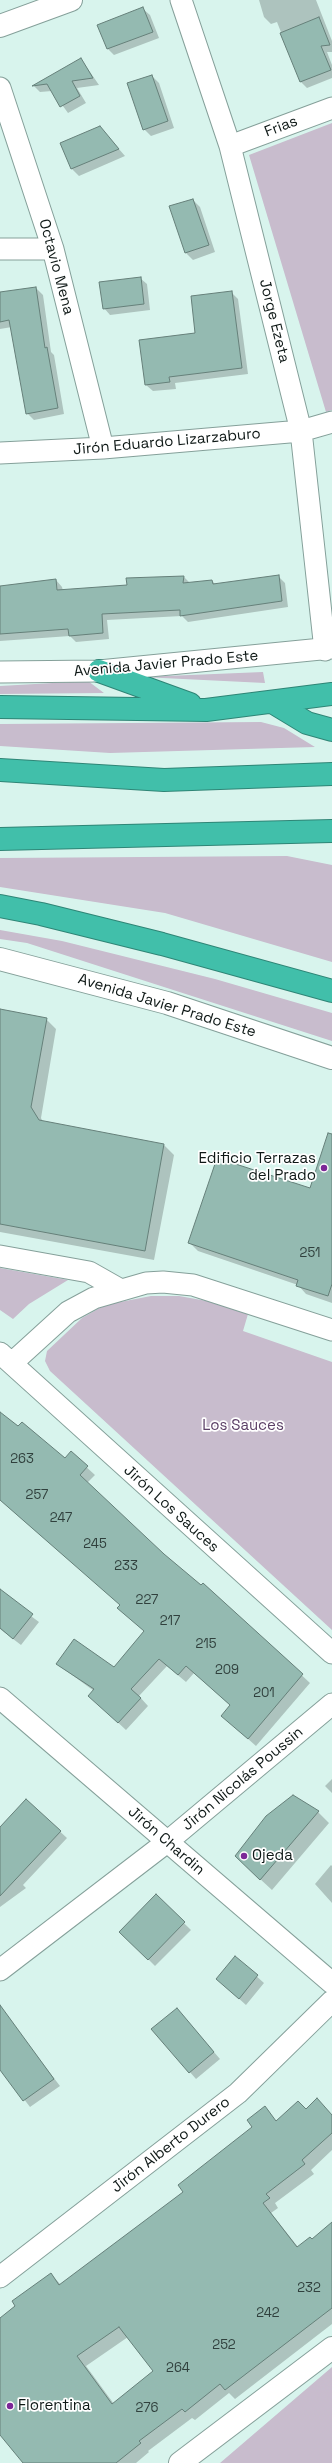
<!DOCTYPE html>
<html>
<head>
<meta charset="utf-8">
<style>
  body { margin:0 }
  canvas { display:block; background:#d8f4ed }
</style>
</head>
<body>
<canvas width="332" height="2463"></canvas>
<script>
const g = document.querySelector('canvas').getContext('2d');
g.lineJoin = 'round';
function fillPath(path, color) {
  g.fillStyle = color;
  g.fill(path, 'evenodd');
}
function poly(rows) {
  const path = new Path2D();
  for (const r of rows) {
    path.moveTo(r[0], r[1]);
    for (let i = 2; i < r.length; i += 2) path.lineTo(r[i], r[i + 1]);
  }
  return path;
}
function strokePath(path, color, width, dash) {
  g.strokeStyle = color;
  g.lineWidth = width;
  g.lineCap = dash ? 'butt' : 'round';
  g.setLineDash(dash || []);
  g.stroke(path);
}
function write(font, color, halo, rows, align = 'center') {
  g.font = font + ' "Space Grotesk",sans-serif';
  g.lineWidth = 3.5;
  g.setLineDash([]);
  g.textBaseline = 'middle';
  g.strokeStyle = halo;
  g.fillStyle = color;
  for (const [text, x, y, turn = 0] of rows) {
    g.save();
    g.translate(x, y);
    g.rotate((+turn || 0) * Math.PI / 180);
    g.textAlign = isNaN(turn) ? turn : align;
    if (halo) g.strokeText(text, 0, 0);
    g.fillText(text, 0, 0);
    g.restore();
  }
}
const green = poly([
  [332,123,332,410,326,412,249,155],
  [263,672,265,683,142,677],
  [88,681,104,693,0,694,0,686],
  [261,722,284,728,315,747,110,753,0,746,0,724],
  [287,856,332,865,332,962,165,913,0,887,0,858],
  [0,930,62,941,215,979,332,1013,332,1041,27,943,0,939],
  [0,1268,68,1280,29,1304,13,1319,0,1310],
  [151,1296,179,1296,207,1301,248,1314,243,1331,332,1362,332,1630,50,1371,45,1361,47,1351,82,1318,105,1305],
  [332,2367,332,2463,220,2463]
]);
const shadow = poly([
  [259,0,316,0,332,41,332,52,327,52,332,65,332,78,307,88,300,81,277,22,271,24,264,17],
  [143,9,150,15,159,38,114,55,107,48],
  [81,59,99,85,77,88,86,103,68,113,52,91,40,92,34,86],
  [152,76,159,83,174,128,151,136,144,129],
  [106,134,125,156,79,176,72,169,61,143],
  [193,200,200,207,215,252,193,260,186,253,170,207],
  [140,278,147,284,150,310,110,315,104,308],
  [36,288,43,295,51,352,54,355,64,414,34,420,27,413,12,327,0,329,0,293],
  [231,292,238,299,248,374,175,383,176,389,153,391,146,385,196,333],
  [278,576,285,583,288,607,188,622,182,616,107,620,109,639,76,642,70,636,0,641,0,587,56,580,62,587,63,591,128,586,184,577,190,583,212,581,216,585],
  [0,1010,46,1019,56,1029,41,1118,43,1122,164,1145,174,1155,154,1260,0,1232],
  [332,1151,332,1303,306,1294,298,1285,198,1251,189,1242,311,1190],
  [0,1413,65,1460,71,1453,95,1475,87,1483,163,1555,201,1587,204,1584,310,1683,256,1746,230,1723,231,1706,194,1673,186,1682,167,1666,139,1696,148,1706,126,1730,97,1703,94,1691,57,1664,114,1668,145,1632,118,1608,121,1605,0,1500],
  [0,1593,39,1622,21,1645,0,1629],
  [332,1779,332,1793,325,1786],
  [293,1796,318,1812,329,1823,272,1890,247,1867],
  [26,1800,67,1838,23,1885,26,1888,0,1907,0,1847],
  [331,1865,332,1866,332,1903,315,1884],
  [156,1896,191,1930,155,1966,121,1932],
  [235,1957,264,1983,246,2005,217,1979],
  [177,2009,220,2059,196,2079,152,2029],
  [10,2021,60,2086,30,2107,0,2068,0,2028],
  [264,2108,277,2122,306,2110,332,2115,332,2150,311,2170,314,2174,275,2203,278,2208,271,2213,298,2247,312,2240,332,2224,332,2324,235,2399,229,2393,195,2420,192,2418,148,2451,149,2452,136,2463,25,2463,0,2434,0,2319,51,2274,61,2285,184,2192,253,2127],
  [128,2337,155,2371,114,2404,86,2366]
]);
const building = poly([
  [143,7,153,32,107,49,97,25,143,7],
  [319,17,330,45,321,46,331,70,300,82,280,33,319,17],
  [81,58,93,78,72,81,80,96,60,107,47,84,32,86,81,58],
  [152,75,168,121,143,130,127,83,152,75],
  [100,126,119,149,71,169,60,143,100,126],
  [193,199,209,245,185,253,169,206,193,199],
  [141,277,144,304,103,309,99,282,141,277],
  [36,287,45,348,47,347,58,408,26,414,9,320,0,322,0,292,36,287],
  [232,291,242,368,169,377,170,382,145,385,139,340,195,333,191,296,232,291],
  [279,575,282,601,180,616,180,610,102,614,103,633,69,636,68,629,0,634,0,586,56,579,57,590,127,585,126,578,184,576,183,583,212,580,213,584,279,575],
  [0,1009,47,1018,31,1107,39,1120,164,1144,145,1251,0,1224,0,1009],
  [328,1133,332,1134,332,1284,328,1296,296,1286,298,1280,188,1243,217,1158,310,1188,328,1133],
  [0,1412,18,1426,22,1422,65,1458,71,1451,88,1466,80,1475,164,1554,201,1585,203,1583,303,1674,248,1739,221,1716,230,1705,186,1666,178,1675,159,1659,131,1689,141,1698,118,1723,88,1696,94,1689,56,1664,74,1639,114,1667,144,1631,117,1608,120,1605,0,1500,0,1412],
  [0,1589,33,1614,13,1639,0,1628,0,1589],
  [293,1795,319,1811,260,1880,235,1856,266,1816,293,1795],
  [26,1799,61,1831,0,1896,0,1827,26,1799],
  [156,1894,185,1922,148,1960,119,1932,156,1894],
  [235,1956,258,1975,239,1999,216,1979,235,1956],
  [0,2005,54,2079,23,2101,0,2070,0,2005],
  [177,2008,214,2052,189,2073,151,2029,177,2008],
  [317,2098,332,2115,332,2133,302,2160,305,2164,266,2194,270,2198,263,2203,297,2247,310,2237,312,2239,332,2222,332,2308,225,2390,220,2384,185,2412,182,2409,139,2441,141,2443,116,2463,23,2463,0,2435,0,2318,15,2306,12,2301,51,2273,59,2285,183,2192,178,2185,252,2127,247,2120,265,2106,276,2121,298,2101,306,2109,317,2098],
  [119,2327,153,2371,112,2404,77,2356,119,2327]
]);
const minor = poly([
  [181,0,230,146,301,431,325,650],
  [0,88,53,249,103,448],
  [230,146,332,108],
  [0,249,53,249],
  [0,453,103,448,301,431,332,422],
  [0,672,99,671,332,648],
  [0,1256,89,1272,119,1289],
  [0,1353,332,1653],
  [12,1363,68,1312,94,1298,146,1283,163,1282,193,1285,332,1330],
  [0,1698,332,1983],
  [0,1970,167,1842,332,1704],
  [0,2277,238,2093,332,2001]
]);
const tertiary = poly([
  [0,26,71,0],
  [0,959,167,1003,332,1058],
  [180,2463,332,2348]
]);
const motorway = poly([
  [99,671,190,704],
  [274,703,307,723,332,730],
  [0,707,206,710,332,694],
  [0,770,164,780,332,774],
  [0,839,332,831],
  [0,906,41,914,162,944,332,991]
]);
const markers = [
  [324,1168,4,"#7c2797"],
  [244,1856,4,"#7c2797"],
  [10,2406,4,"#7c2797"]
];
const numberNames = [
  ["251",310,1253],
  ["263",22,1459],
  ["257",37,1495],
  ["247",61,1518],
  ["245",95,1544],
  ["233",126,1566],
  ["227",147,1600],
  ["217",170,1621],
  ["215",206,1644],
  ["209",227,1670],
  ["201",264,1693],
  ["232",309,2288],
  ["242",268,2313],
  ["252",224,2345],
  ["264",178,2368],
  ["276",147,2408]
];
const streetNames = [
  ["Frias",281,127,-21],
  ["Octavio Mena",56,267,75],
  ["Jorge Ezeta",274,321,76],
  ["Jirón Eduardo Lizarzaburo",167,442,-5],
  ["Avenida Javier Prado Este",166,664,-5],
  ["Avenida Javier Prado Este",167,1006,17],
  ["Jirón Los Sauces",171,1509,42],
  ["Jirón Nicolás Poussin",243,1779,-40],
  ["Jirón Chardin",166,1841,41],
  ["Jirón Alberto Durero",171,2145,-38]
];
const poiNames = [
  ["Edificio Terrazas",316,1159,"right"],
  ["del Prado",316,1176,"right"],
  ["Ojeda",252,1856],
  ["Florentina",18,2406]
];
const parkNames = [
  ["Los Sauces",243,1426]
];
fillPath(green, '#c8bccd');
fillPath(shadow, '#0003');
fillPath(building, '#94bab1');
strokePath(building, '#66807a', 1);
strokePath(minor, '#85a09a', 23);
strokePath(tertiary, '#85a09a', 24);
strokePath(motorway, '#2f8576', 24);
strokePath(minor, '#fff', 21);
strokePath(tertiary, '#fff', 22);
strokePath(motorway, '#41bfaa', 22);
for (const [x, y, r, color] of markers) {
  const dot = new Path2D();
  dot.arc(x, y, r, 0, 2 * Math.PI);
  g.fillStyle = color;
  g.fill(dot);
  strokePath(dot, '#fff', 1.5);
}
write('13px', '#30403d', null, numberNames);
write('15px', '#0e1816', '#fff', streetNames);
write('15px', '#0e1816', '#fff', poiNames, 'left');
write('15px', '#5c4067', '#fff', parkNames);
</script>
</body>
</html>
